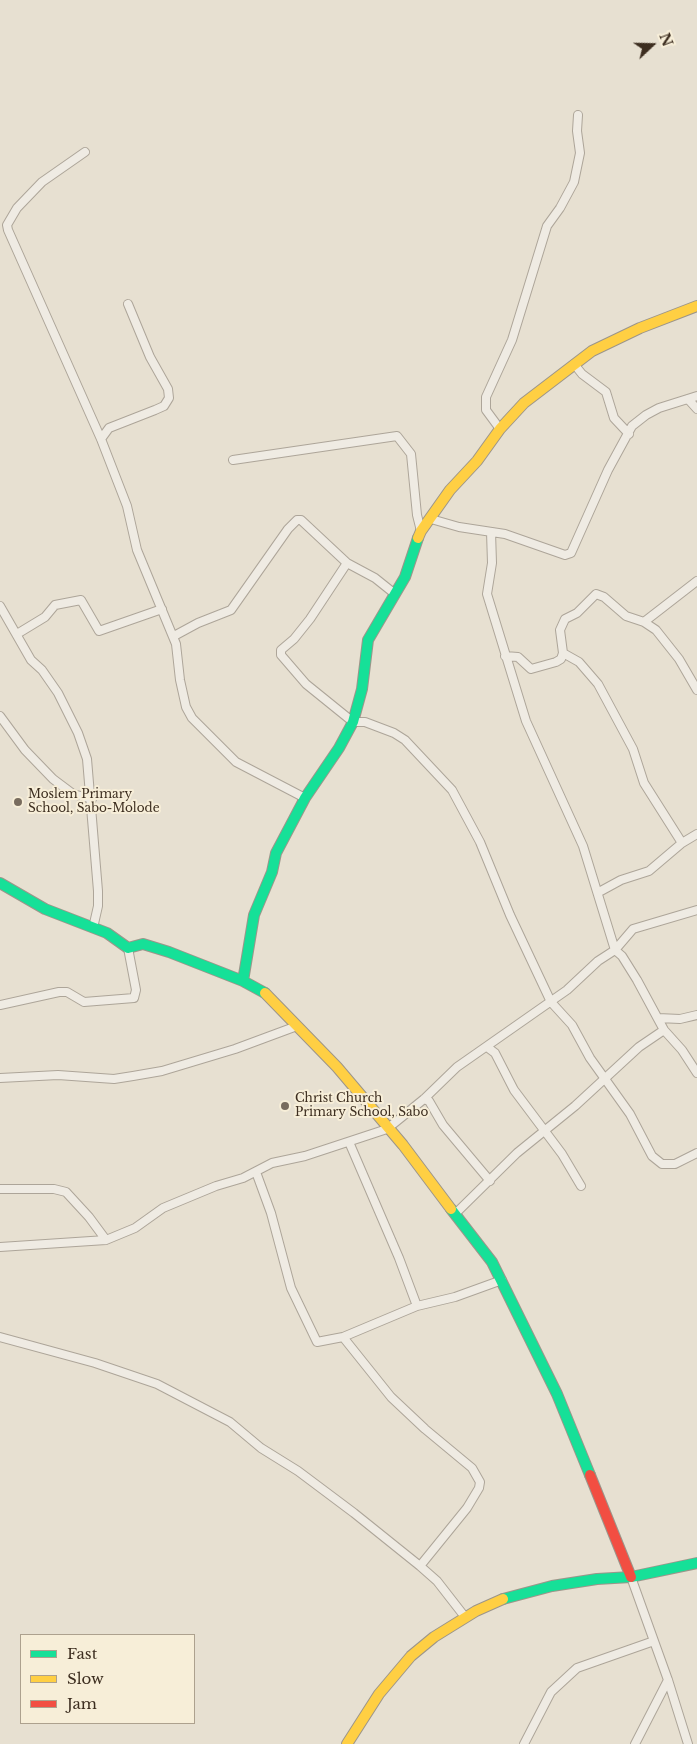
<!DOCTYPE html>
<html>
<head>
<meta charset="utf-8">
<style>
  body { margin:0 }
  #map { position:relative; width:697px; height:1744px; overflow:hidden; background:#e7e0d1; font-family:"Libre Baskerville",serif }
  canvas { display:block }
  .legend { position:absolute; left:20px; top:1634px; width:175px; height:90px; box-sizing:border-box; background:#f7eed8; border:1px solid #ada18e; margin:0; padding:6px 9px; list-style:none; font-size:15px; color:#3d2e20 }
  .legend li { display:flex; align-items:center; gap:10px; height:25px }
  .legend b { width:25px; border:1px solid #ada18e }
  .north { position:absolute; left:627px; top:20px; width:50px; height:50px; -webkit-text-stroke:4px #f7eed8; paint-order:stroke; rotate:69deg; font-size:14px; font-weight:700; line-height:20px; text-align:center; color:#3d2e20 }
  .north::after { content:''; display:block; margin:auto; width:18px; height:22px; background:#3d2e20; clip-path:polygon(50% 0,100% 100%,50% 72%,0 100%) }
</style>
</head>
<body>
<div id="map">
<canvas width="697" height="1744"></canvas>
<ul class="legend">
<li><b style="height:6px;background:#16e098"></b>Fast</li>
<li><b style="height:6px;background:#ffcf43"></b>Slow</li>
<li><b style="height:6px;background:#f24e42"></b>Jam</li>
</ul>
<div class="north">N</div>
</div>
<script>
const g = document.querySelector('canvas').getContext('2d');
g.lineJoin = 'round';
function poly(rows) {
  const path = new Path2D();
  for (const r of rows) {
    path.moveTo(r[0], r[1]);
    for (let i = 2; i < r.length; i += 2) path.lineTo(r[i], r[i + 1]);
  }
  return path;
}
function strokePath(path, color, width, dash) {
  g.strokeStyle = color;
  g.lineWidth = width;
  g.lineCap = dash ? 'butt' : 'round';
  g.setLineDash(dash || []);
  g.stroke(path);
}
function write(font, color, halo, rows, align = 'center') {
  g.font = font + ' "Libre Baskerville",serif';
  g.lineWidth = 4;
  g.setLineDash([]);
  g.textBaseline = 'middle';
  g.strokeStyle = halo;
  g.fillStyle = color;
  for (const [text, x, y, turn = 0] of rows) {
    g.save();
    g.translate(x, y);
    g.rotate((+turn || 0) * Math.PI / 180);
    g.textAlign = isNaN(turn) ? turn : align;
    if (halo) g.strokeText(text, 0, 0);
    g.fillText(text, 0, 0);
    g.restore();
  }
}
const street = poly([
  [85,152,42,182,17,208,7,225,8,230,101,439,127,506,137,550,176,644,180,680,186,707,192,718,236,762,305,798],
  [574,364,582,374,606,392,614,418,629,434],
  [688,399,697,409],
  [500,429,486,410,486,397,512,340,547,226,560,208,574,182,580,153,577,131,578,115],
  [101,439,109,428,155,410,164,406,169,398,168,389,150,357,128,304],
  [233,460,397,436,411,454,417,515,421,531],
  [431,519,459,527,505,534,565,555,571,553,608,470,632,426,646,415,659,408,697,396],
  [491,532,492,563,487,594,526,721,583,846,615,950,622,956,637,980,664,1030,682,1050,697,1073],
  [347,563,310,619,294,639,281,650,281,655,306,684,353,722,365,722,394,733,405,740,452,790,480,842,510,915,551,1002,572,1025,590,1058,630,1114,652,1156,662,1164,675,1164,697,1153],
  [0,606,31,660,42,670,58,693,78,733,87,759,98,891,98,906,93,928],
  [644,622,697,581],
  [17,634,45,617,55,605,81,600,99,631,162,609],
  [174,636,198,623,231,610,288,529,297,520,301,520,347,563,375,578,395,594],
  [563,653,579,662,598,684,633,749,644,783,682,843],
  [505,656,518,657,531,669,556,662,561,659,563,653,560,630,565,619,577,613,596,594,604,597,626,616,644,622,656,630,679,659,697,690],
  [0,716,25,750,53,779,73,794,92,799],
  [599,892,621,880,649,871,682,843,697,834],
  [0,1005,59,992,67,992,84,1002,134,998,136,990,128,948],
  [658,1018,680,1019,697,1015],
  [487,1047,495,1053,514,1090,562,1154,581,1186],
  [0,1078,58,1075,114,1079,133,1076,162,1071,235,1049,297,1026],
  [424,1099,429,1101,443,1125,490,1181],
  [349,1142,399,1258,417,1306],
  [256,1172,271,1213,291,1288,317,1342,343,1337,417,1306,455,1297,502,1280],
  [0,1189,54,1189,66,1192,89,1217,106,1240],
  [455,1214,517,1153,575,1106,639,1047,664,1030],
  [0,1247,106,1240,135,1228,163,1208,216,1186,243,1178,272,1163,305,1156,387,1129,424,1099,457,1067,567,990,598,961,615,950,633,929,697,910],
  [0,1337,95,1363,157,1384,230,1422,261,1448,298,1471,354,1513,420,1566,437,1581,465,1617],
  [343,1337,391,1397,425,1429,472,1468,480,1482,479,1488,467,1508,420,1566],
  [631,1577,668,1680,688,1744],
  [524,1744,551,1692,577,1668,654,1641],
  [635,1744,668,1680]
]);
const fast = poly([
  [0,883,45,909,107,933,128,948,143,944,169,952,243,981,265,993],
  [243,981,254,915,272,872,276,853,305,798,339,748,353,722,362,689,368,640,405,577,418,538],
  [451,1209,492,1262,557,1394,590,1475],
  [503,1599,552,1586,597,1579,631,1577,697,1563]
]);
const slow = poly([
  [418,538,421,531,450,490,477,461,500,429,524,403,592,351,640,328,697,306],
  [265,993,337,1067,403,1145,451,1209],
  [347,1744,379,1694,411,1656,434,1637,476,1611,503,1599]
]);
const jam = poly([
  [590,1475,631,1577]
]);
const markers = [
  [18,802,5,"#786c5e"],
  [285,1106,5,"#786c5e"]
];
const poiNames = [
  ["Moslem Primary",28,795],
  ["School, Sabo-Molode",28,809],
  ["Christ Church",295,1099],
  ["Primary School, Sabo",295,1113]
];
strokePath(street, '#ada599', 10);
strokePath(fast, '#9c958a', 12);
strokePath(slow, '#9c958a', 12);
strokePath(jam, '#9c958a', 12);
strokePath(street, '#efebe3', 8);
strokePath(fast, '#16e098', 10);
strokePath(slow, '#ffcf43', 10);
strokePath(jam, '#f24e42', 10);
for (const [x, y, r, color] of markers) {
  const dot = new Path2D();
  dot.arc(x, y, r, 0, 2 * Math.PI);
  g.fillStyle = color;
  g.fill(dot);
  strokePath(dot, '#f7eed8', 2);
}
write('12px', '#3d2e20', '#f7eed8', poiNames, 'left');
</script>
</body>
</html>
